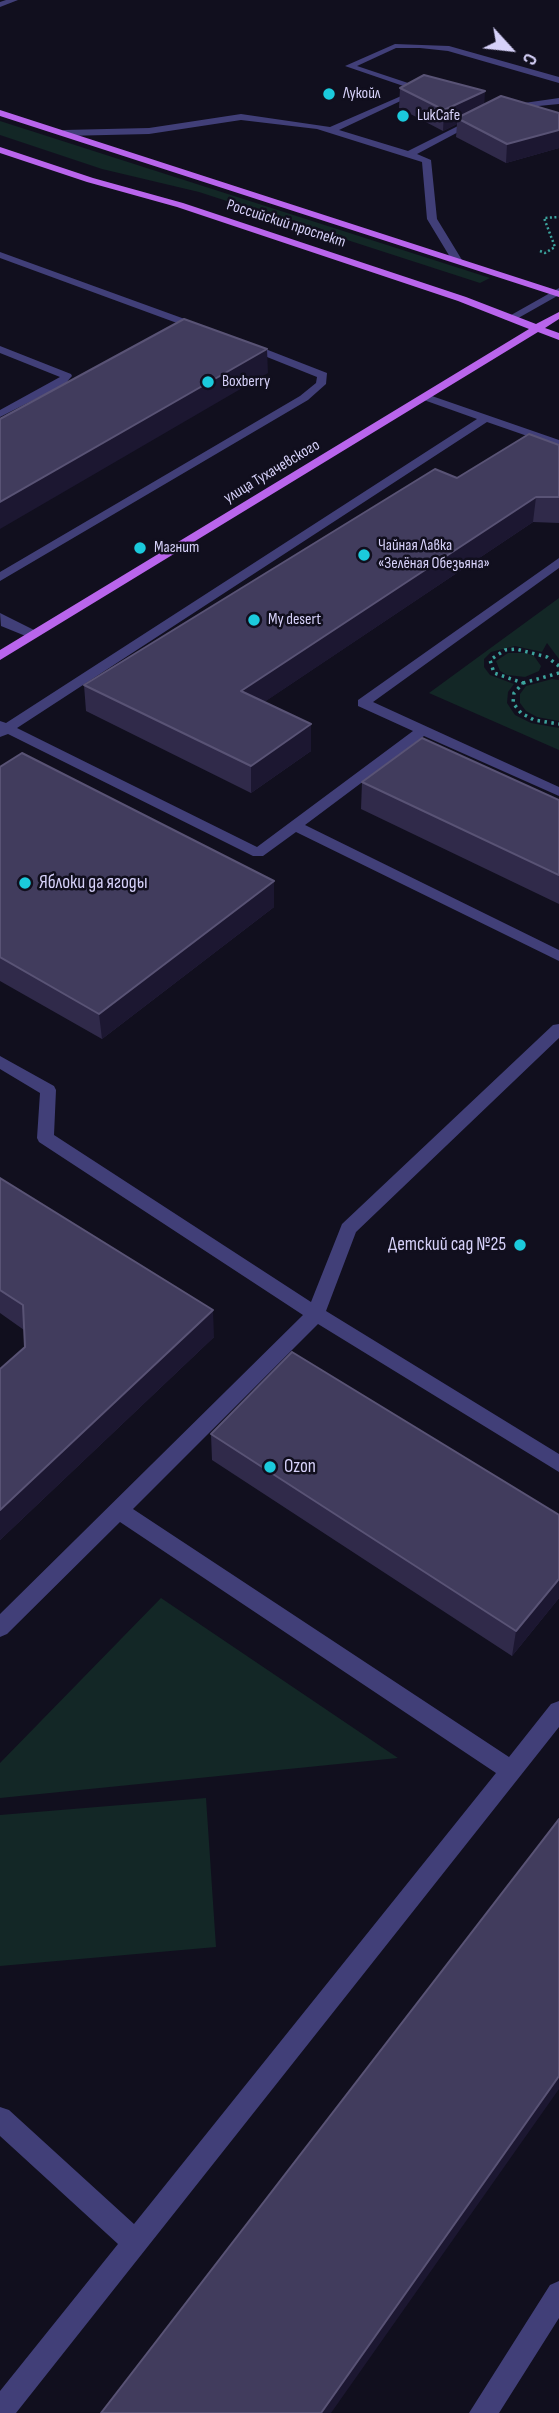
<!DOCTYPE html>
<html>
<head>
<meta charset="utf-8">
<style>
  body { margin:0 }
  #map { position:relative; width:559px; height:2413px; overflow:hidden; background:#110f1e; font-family:"Sofia Sans Condensed",sans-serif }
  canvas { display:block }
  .north { position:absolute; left:475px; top:14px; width:70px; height:70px; -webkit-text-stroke:5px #110f1e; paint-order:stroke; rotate:117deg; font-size:19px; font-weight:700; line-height:28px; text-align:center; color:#d6d1f9 }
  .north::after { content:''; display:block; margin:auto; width:24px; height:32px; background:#d6d1f9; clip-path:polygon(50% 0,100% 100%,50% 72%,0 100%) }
</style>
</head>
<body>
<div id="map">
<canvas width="559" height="2413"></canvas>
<div class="north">С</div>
</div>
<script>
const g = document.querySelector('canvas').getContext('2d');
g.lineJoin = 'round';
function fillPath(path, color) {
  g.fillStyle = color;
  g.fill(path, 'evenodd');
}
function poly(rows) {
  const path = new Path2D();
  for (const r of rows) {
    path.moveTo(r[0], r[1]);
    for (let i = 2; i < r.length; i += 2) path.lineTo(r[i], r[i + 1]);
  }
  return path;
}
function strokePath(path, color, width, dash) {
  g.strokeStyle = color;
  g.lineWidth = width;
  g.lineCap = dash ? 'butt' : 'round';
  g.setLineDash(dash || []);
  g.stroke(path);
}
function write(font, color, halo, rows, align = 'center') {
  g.font = font + ' "Sofia Sans Condensed",sans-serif';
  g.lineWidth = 5;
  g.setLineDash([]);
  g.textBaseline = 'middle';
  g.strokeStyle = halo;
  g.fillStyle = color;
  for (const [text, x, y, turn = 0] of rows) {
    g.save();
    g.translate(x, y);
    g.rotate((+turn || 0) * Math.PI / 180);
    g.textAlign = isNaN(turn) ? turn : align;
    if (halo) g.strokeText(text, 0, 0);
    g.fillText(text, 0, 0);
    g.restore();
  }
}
const green = poly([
  [0,121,490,278,480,283,199,192,102,169,0,135],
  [559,598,559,659,547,643,542,652,515,646,491,652,484,659,484,667,490,675,514,684,508,692,507,703,515,715,531,723,559,728,559,750,429,693],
  [508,653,526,653,534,656,541,666,539,671,525,677,507,675,500,671,496,661],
  [552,679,559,680,559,721,537,717,526,711,520,703,520,694,526,686],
  [161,1598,398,1758,0,1798,0,1763],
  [206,1798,216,1947,0,1966,0,1815]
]);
const pathFar1 = poly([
  [540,251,545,253,555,247,544,218,559,217]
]);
const path = poly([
  [559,666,547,657,516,649,505,650,490,660,494,673,523,683,514,693,513,703,521,713,534,720,559,724],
  [523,683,559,673]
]);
const minor = poly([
  [6,0,18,0,0,7,0,2,6,0],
  [395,44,449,46,559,77,559,83,448,51,420,48,396,48,357,66,426,89,339,130,408,151,472,119,479,121,417,154,431,160,437,219,462,260,461,262,453,262,427,219,422,162,317,129,241,120,149,134,64,136,59,133,64,130,149,128,241,114,330,127,415,90,345,66,395,44],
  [559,98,559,104,507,109,503,106,559,98],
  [0,252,204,326,205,328,196,330,0,258,0,252],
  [559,288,559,295,513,321,504,319,559,288],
  [242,343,250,343,327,373,326,384,308,400,0,581,0,572,300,396,316,383,317,377,242,347,242,343],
  [0,346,71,374,72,376,65,384,0,417,0,410,60,377,0,353,0,346],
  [421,395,429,395,559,440,559,447,487,422,17,728,257,847,413,731,358,706,358,700,559,558,559,568,373,702,559,787,559,796,424,736,305,825,559,950,559,961,296,832,263,856,253,856,8,734,0,737,0,721,6,723,477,419,421,399,421,395],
  [0,613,38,632,39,635,33,639,1,626,0,613],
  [559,1024,559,1038,356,1232,326,1311,559,1454,559,1472,318,1324,133,1509,509,1757,551,1704,559,1701,559,1727,16,2413,0,2413,0,2391,118,2244,0,2136,0,2107,9,2110,134,2224,496,1773,120,1522,7,1634,0,1637,0,1614,303,1315,39,1142,37,1138,40,1093,0,1069,0,1056,54,1086,56,1090,54,1135,311,1302,342,1224,553,1025,559,1024],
  [559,2281,559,2318,499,2413,469,2413,550,2285,559,2281]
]);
const major = poly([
  [0,110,559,291,559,297,0,116,0,110],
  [0,147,93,178,183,203,466,297,536,324,559,312,559,319,545,328,559,333,559,340,538,332,0,660,0,650,529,329,458,301,177,207,87,182,0,153,0,147]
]);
const wall = poly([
  [400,88,484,105,559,113,559,148,506,163,456,137,457,124,443,131,399,108],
  [559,445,559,523,533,522,264,702,311,724,311,751,251,793,86,711,84,685,457,478],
  [0,767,274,881,274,907,102,1039,0,981],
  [362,782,559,800,559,904,361,809],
  [0,1178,214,1337,0,1540,0,1369,25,1347,24,1330,0,1313],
  [211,1434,559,1515,559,1598,512,1656,212,1460]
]);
const shadedWall = poly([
  [485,91,484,111,457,118,457,124,443,131,444,110],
  [559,130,559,148,506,163,507,144],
  [267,349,268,373,0,529,0,502],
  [536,497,533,522,242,717,241,691],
  [311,724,311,751,251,793,251,766],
  [274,881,274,907,102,1039,99,1014],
  [213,1310,214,1337,0,1540,0,1510],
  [559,1579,559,1598,512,1656,516,1631],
  [559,2076,559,2089,331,2413,321,2413]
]);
const building = poly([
  [424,75,485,91,444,110,400,88,424,75],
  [501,96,559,113,559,130,507,144,457,118,501,96],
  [184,319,267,349,0,502,0,419,184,319],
  [529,434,559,445,559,497,536,497,241,691,311,724,251,766,84,685,435,469,457,478,529,434],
  [422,738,559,800,559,875,362,782,422,738],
  [22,753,274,881,99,1014,0,957,0,767,22,753],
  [0,1178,213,1310,0,1510,0,1369,25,1347,23,1305,0,1290,0,1178],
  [292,1352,559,1515,559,1579,516,1631,211,1434,292,1352],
  [559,1819,559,2076,321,2413,101,2413,559,1819]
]);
const markers = [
  [329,94,7,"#1bcadc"],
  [403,116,7,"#1bcadc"],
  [208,382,7,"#1bcadc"],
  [140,548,7,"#1bcadc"],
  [364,555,7,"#1bcadc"],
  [254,620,7,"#1bcadc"],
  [25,883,7,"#1bcadc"],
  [520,1245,7,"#1bcadc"],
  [270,1467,7,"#1bcadc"]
];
const farPoinames = [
  ["Лукойл",343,94],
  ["LukCafe",417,116],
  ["Boxberry",222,382],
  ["Чайная Лавка",378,546],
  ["«Зелёная Обезьяна»",378,564],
  ["Магнит",154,548],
  ["My desert",268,620]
];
const farStreetnames = [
  ["Российский проспект",286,224,18],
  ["улица Тухачевского",272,472,-31]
];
const poiNames = [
  ["Яблоки да ягоды",39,883],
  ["Детский сад №25",506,1245,"right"],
  ["Ozon",284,1467]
];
fillPath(green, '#132726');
strokePath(pathFar1, '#3ca39d', 2.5, [2, 2.5]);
strokePath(path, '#3ca39d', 3.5, [2.5, 4.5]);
fillPath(minor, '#413f78');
fillPath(major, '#b965ec');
fillPath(wall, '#302a4a');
fillPath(shadedWall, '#1c1731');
fillPath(building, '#413c5d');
strokePath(building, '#595375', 2);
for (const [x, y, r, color] of markers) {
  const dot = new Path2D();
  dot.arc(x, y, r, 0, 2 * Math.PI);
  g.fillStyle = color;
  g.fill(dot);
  strokePath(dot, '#110f1e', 2.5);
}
write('16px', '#d6d1f9', '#110f1e', farPoinames, 'left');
write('16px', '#d6d1f9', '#110f1e', farStreetnames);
write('19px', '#d6d1f9', '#110f1e', poiNames, 'left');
</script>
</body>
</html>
